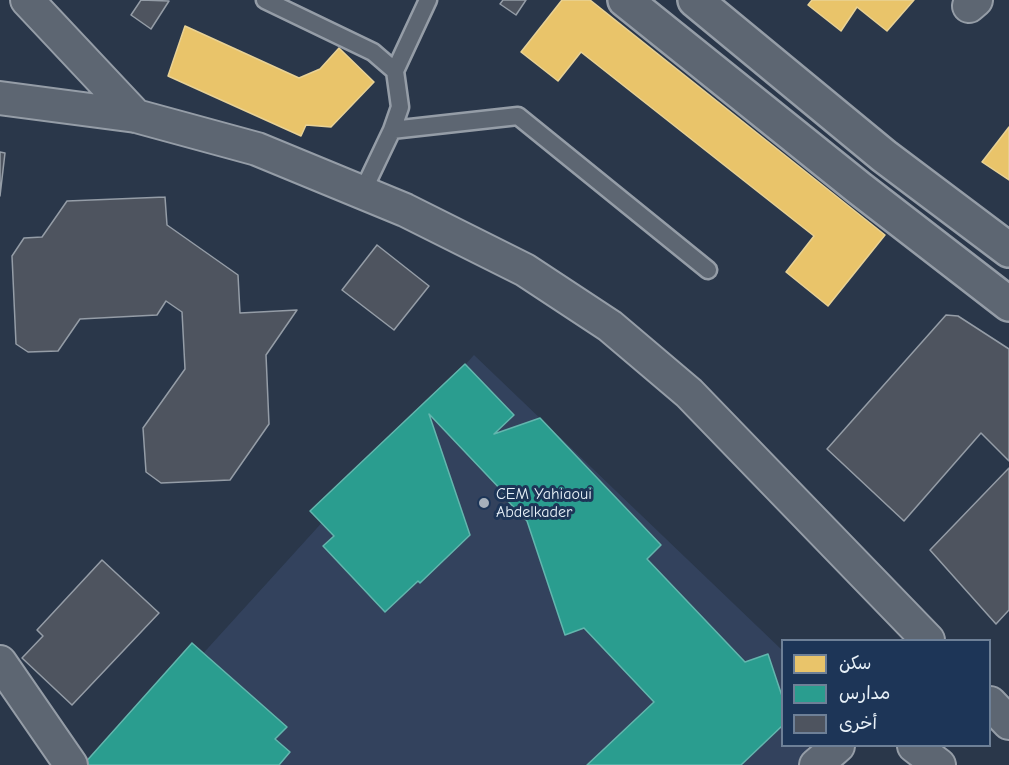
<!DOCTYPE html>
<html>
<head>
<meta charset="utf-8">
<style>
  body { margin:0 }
  #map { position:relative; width:1009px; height:765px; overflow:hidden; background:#2a374a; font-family:"Comic Neue","Playpen Sans Arabic",sans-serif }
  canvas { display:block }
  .legend { position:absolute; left:781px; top:639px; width:210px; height:108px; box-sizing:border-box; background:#1d3557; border:2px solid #6e8097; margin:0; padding:8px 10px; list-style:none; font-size:18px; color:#e8f1f8 }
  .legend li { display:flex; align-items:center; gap:12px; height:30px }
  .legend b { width:30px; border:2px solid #6e8097 }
</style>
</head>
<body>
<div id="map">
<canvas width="1009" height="765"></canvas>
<ul class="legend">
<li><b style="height:16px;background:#e9c46a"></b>سكن</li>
<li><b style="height:16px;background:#2a9d8f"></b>مدارس</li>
<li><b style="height:16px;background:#4e545f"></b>أخرى</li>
</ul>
</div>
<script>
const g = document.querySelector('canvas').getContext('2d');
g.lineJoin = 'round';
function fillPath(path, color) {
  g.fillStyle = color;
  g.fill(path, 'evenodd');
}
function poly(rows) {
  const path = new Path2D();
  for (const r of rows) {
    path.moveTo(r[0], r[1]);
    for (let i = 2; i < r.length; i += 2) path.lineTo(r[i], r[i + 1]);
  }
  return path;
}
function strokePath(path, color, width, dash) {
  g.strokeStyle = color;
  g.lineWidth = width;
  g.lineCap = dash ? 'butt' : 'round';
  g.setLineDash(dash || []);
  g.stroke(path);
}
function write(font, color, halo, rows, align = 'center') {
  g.font = font + ' "Comic Neue",sans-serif';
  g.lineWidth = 6;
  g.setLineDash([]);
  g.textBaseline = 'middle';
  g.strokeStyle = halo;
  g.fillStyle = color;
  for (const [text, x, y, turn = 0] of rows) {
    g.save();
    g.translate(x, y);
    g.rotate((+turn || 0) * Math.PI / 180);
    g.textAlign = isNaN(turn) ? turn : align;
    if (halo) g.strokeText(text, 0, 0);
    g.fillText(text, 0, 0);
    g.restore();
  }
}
const built = poly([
  [474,355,782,650,782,746,808,746,805,765,117,765,110,756]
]);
const homes = poly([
  [562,0,590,0,885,235,828,306,786,272,814,236,581,52,558,81,521,52,562,0],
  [812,0,914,0,887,31,857,7,841,31,808,5,812,0],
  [185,26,299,78,320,69,339,48,374,82,331,127,306,125,301,136,168,76,185,26],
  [1009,127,1009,180,982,162,1009,127]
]);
const schools = poly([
  [465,364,514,415,494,434,540,418,661,545,647,559,745,662,768,654,782,696,782,726,741,765,587,765,654,702,584,628,565,635,527,521,506,499,504,493,429,414,470,535,420,583,418,581,385,612,323,546,334,536,310,511,465,364],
  [192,643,287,727,275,739,290,752,279,765,83,765,192,643]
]);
const building = poly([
  [141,0,169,1,151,29,131,15,141,0],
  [503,0,526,0,516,15,500,4,503,0],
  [0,152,5,153,0,196,0,152],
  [165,197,167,225,238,275,240,313,297,310,266,355,269,424,230,480,161,483,146,472,143,428,185,369,182,312,166,301,157,315,80,319,58,351,28,352,16,344,12,256,24,238,42,237,67,201,165,197],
  [377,245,429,286,394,330,342,290,377,245],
  [946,315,958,316,1009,349,1009,461,981,433,904,521,827,449,946,315],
  [1009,468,1009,610,996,624,930,550,1009,468],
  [102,560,159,613,72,705,22,658,43,636,37,630,102,560]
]);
const lane = poly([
  [265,0,373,52,395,71,400,107,392,130,362,193],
  [395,71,428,0],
  [392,130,518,116,708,270]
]);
const street = poly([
  [27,0,136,116],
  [969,6,976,0],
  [0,98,136,116,257,149,405,210,525,270,610,326,689,393,928,640],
  [0,662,71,765],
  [990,703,1009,723],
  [914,746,939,765],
  [816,765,838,746]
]);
const secondary = poly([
  [625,0,859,188,1009,304],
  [695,0,884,156,1009,250]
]);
const markers = [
  [484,503,6,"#a6b0bb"]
];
const poiNames = [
  ["CEM Yahiaoui",496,494],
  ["Abdelkader",496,512]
];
fillPath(built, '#33425d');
fillPath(homes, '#e9c46a');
strokePath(homes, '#e9d295', 1.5);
fillPath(schools, '#2a9d8f');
strokePath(schools, '#63b6ae', 1.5);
fillPath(building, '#4e545f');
strokePath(building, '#959da7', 1.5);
strokePath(lane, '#959da7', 21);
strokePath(street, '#959da7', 36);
strokePath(secondary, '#959da7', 38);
strokePath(lane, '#5d6672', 16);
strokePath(street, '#5d6672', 32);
strokePath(secondary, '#5d6672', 33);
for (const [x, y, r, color] of markers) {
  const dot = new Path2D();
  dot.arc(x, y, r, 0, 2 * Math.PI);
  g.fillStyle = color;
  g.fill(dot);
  strokePath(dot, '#1d3557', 2);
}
write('16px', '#e8f1f8', '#1d3557', poiNames, 'left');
</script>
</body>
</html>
